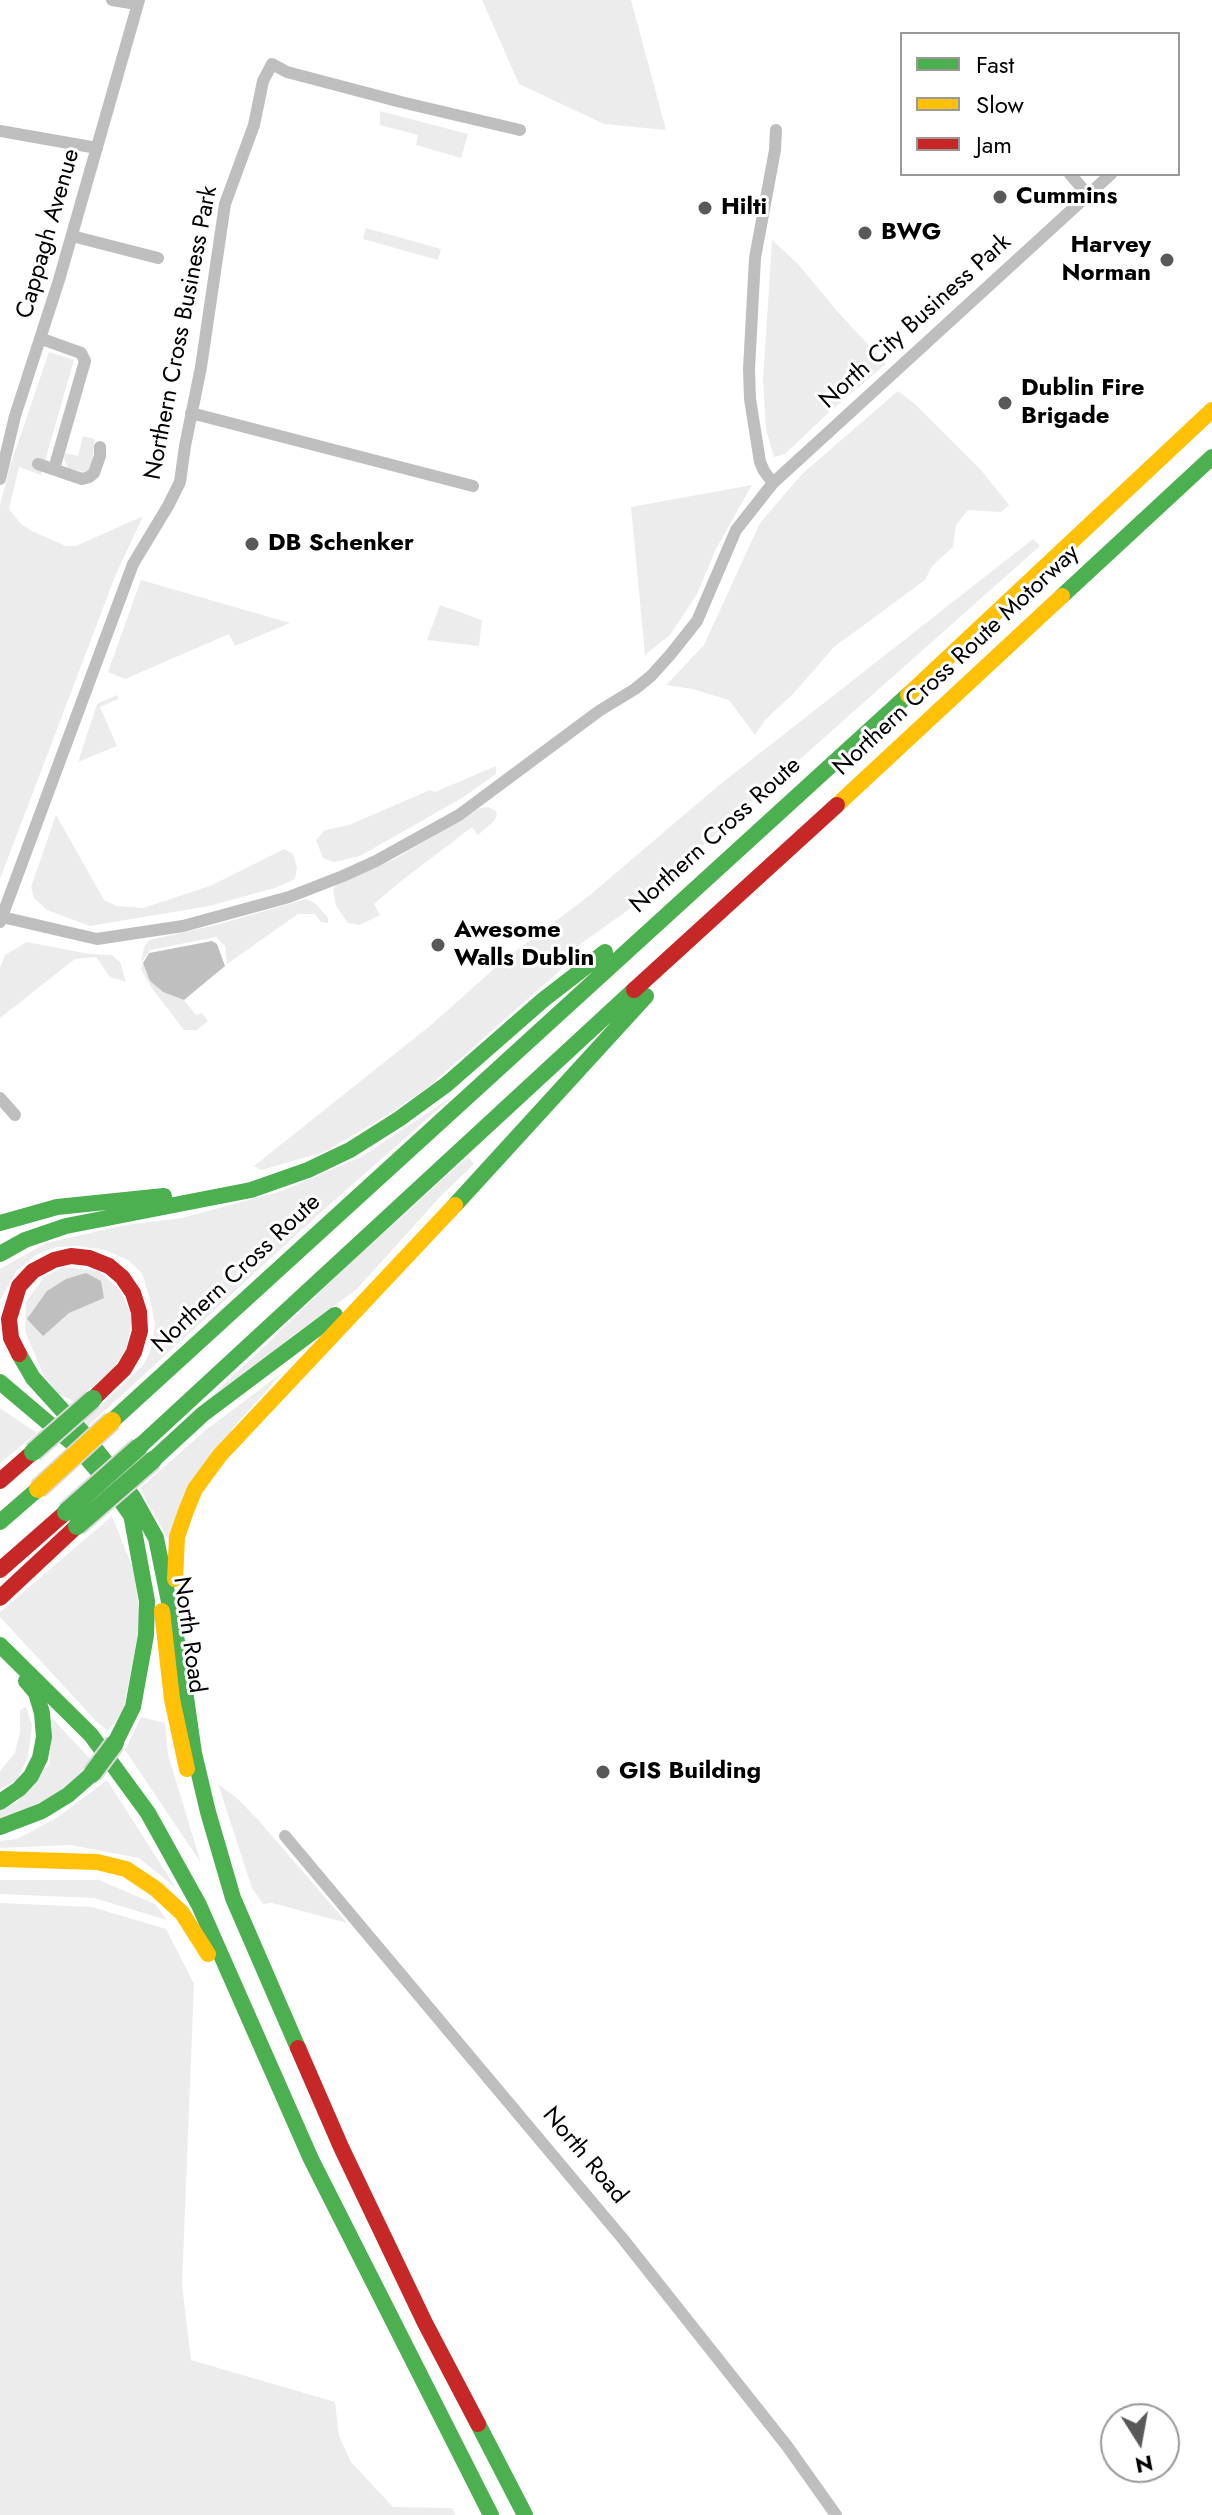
<!DOCTYPE html>
<html>
<head>
<meta charset="utf-8">
<style>
  body { margin:0 }
  #map { position:relative; width:1212px; height:2515px; overflow:hidden; background:#fff; font-family:Jost,sans-serif }
  canvas { display:block }
  .legend { position:absolute; left:900px; top:32px; width:280px; height:144px; box-sizing:border-box; background:#fff; border:2px solid #999; margin:0; padding:10px 14px; list-style:none; font-size:24px; color:#000 }
  .legend li { display:flex; align-items:center; gap:16px; height:40px }
  .legend b { width:40px; border:2px solid #999 }
  .north { position:absolute; left:1100px; top:2403px; width:80px; height:80px; box-sizing:border-box; background:#fff; border:2px solid #999; border-radius:50%; rotate:169deg; font-size:22px; font-weight:700; line-height:32px; text-align:center; color:#000 }
  .north::after { content:''; display:block; margin:auto; width:28px; height:36px; background:#595959; clip-path:polygon(50% 0,100% 100%,50% 72%,0 100%) }
</style>
</head>
<body>
<div id="map">
<canvas width="1212" height="2515"></canvas>
<ul class="legend">
<li><b style="height:10px;background:#4caf50"></b>Fast</li>
<li><b style="height:10px;background:#ffc107"></b>Slow</li>
<li><b style="height:10px;background:#c62828"></b>Jam</li>
</ul>
<div class="north">N</div>
</div>
<script>
const g = document.querySelector('canvas').getContext('2d');
g.lineJoin = 'round';
function fillPath(path, color) {
  g.fillStyle = color;
  g.fill(path, 'evenodd');
}
function poly(rows) {
  const path = new Path2D();
  for (const r of rows) {
    path.moveTo(r[0], r[1]);
    for (let i = 2; i < r.length; i += 2) path.lineTo(r[i], r[i + 1]);
  }
  return path;
}
function strokePath(path, color, width, dash) {
  g.strokeStyle = color;
  g.lineWidth = width;
  g.lineCap = dash ? 'butt' : 'round';
  g.setLineDash(dash || []);
  g.stroke(path);
}
function write(font, color, halo, rows, align = 'center') {
  g.font = font + ' Jost,sans-serif';
  g.lineWidth = 6;
  g.setLineDash([]);
  g.textBaseline = 'middle';
  g.strokeStyle = halo;
  g.fillStyle = color;
  for (const [text, x, y, turn = 0] of rows) {
    g.save();
    g.translate(x, y);
    g.rotate((+turn || 0) * Math.PI / 180);
    g.textAlign = isNaN(turn) ? turn : align;
    if (halo) g.strokeText(text, 0, 0);
    g.fillText(text, 0, 0);
    g.restore();
  }
}
const green = poly([
  [482,0,631,0,666,130,604,124,519,84],
  [380,111,468,134,461,158,416,145,418,135,380,125],
  [366,228,441,249,438,260,363,239],
  [772,240,798,264,837,311,886,364,829,412,785,454,774,457,766,429,763,381],
  [49,352,74,360,41,475,19,467,9,509,21,524,32,531,66,546,76,546,143,516,116,574,0,879,0,506,10,466],
  [898,391,916,405,981,470,1009,505,1001,512,968,510,956,525,953,547,932,566,925,580,834,647,794,693,766,719,755,735,729,700,692,689,666,685,704,645,760,523,803,473],
  [83,436,95,439,91,471,84,472,68,468,64,459,65,453,78,456],
  [752,485,716,549,697,594,670,635,645,655,631,507],
  [1033,539,1040,546,638,903,572,950,573,959,428,1087,386,1116,324,1152,261,1170,254,1166,431,1025,504,960,590,895,718,786],
  [141,580,290,623,235,646,229,634,125,679,108,672],
  [440,605,482,620,479,646,427,640],
  [117,695,118,699,100,707,117,746,78,762,97,704],
  [496,766,496,774,462,798,360,856,334,862,323,858,316,840,325,830,349,825,430,790,435,792],
  [488,807,496,811,497,816,493,822,478,835,472,827,400,882,374,904,380,915,360,925,348,923,336,906,333,890,336,885,395,859,480,808],
  [56,815,104,900,117,906,143,908,210,886,284,849,293,854,297,867,295,879,275,888,209,906,90,926,47,910,34,898,31,887],
  [307,899,316,904,328,918,328,923,321,922,315,914,298,914,227,964,225,946,216,937,150,950,141,963,144,947,149,940,216,925],
  [27,942,89,954,112,955,120,962,126,982,110,977,96,957,75,959,0,1018,0,968,5,955],
  [143,963,150,981,163,992,184,1000,196,1015,202,1013,208,1021,197,1030,184,1030,151,987,141,969],
  [453,1096,320,1213,87,1427,84,1422,144,1364,151,1349,155,1324,151,1303,142,1273,128,1260,105,1250,78,1246,57,1247,36,1255,16,1271,0,1301,0,1269,46,1243,125,1225,182,1218,282,1191,361,1157],
  [468,1157,474,1164,439,1198,356,1290,292,1336,136,1466,268,1343,354,1259],
  [63,1267,99,1271,120,1290,132,1316,127,1348,113,1369,75,1402,57,1393,42,1372,25,1331,26,1302,44,1277],
  [282,1373,232,1429,173,1548,140,1488,207,1429],
  [0,1408,37,1433,0,1463],
  [112,1516,134,1571,140,1621,123,1712,108,1731,97,1722,0,1617,0,1612],
  [26,1707,32,1725,28,1757,17,1780,0,1789,0,1771,15,1753,20,1732,20,1710],
  [141,1717,165,1723,168,1755,201,1863,125,1750],
  [52,1718,92,1761,68,1788,0,1823,0,1807,16,1803,50,1763],
  [107,1780,176,1888,139,1858,71,1845,0,1848,0,1841,17,1839,58,1817],
  [218,1784,237,1798,260,1822,347,1923,272,1903,263,1904,252,1888],
  [0,1880,99,1880,155,1904,167,1920,94,1898,0,1894],
  [0,1903,92,1907,166,1929,194,1984,182,2285,191,2360,335,2402,339,2436,351,2462,393,2507,452,2508,456,2515,0,2515]
]);
const water = poly([
  [212,941,217,944,225,966,184,1000,163,992,150,981,143,963,149,953],
  [86,1273,101,1281,104,1298,69,1313,43,1336,27,1319,47,1291,66,1279]
]);
const street = poly([
  [112,0,137,4],
  [0,131,97,148],
  [1070,174,1088,195],
  [72,236,158,258],
  [42,339,81,353,85,361,54,469],
  [191,413,473,486],
  [38,464,82,479,89,477,94,473,100,456,100,447],
  [0,479,15,416,59,280,139,0],
  [773,483,764,471,760,462,750,399,749,369,755,258,775,150,776,130],
  [2,917,97,939,183,926,289,897,343,876,376,861,459,815,599,711,635,689,651,676,670,655,697,621,736,530,773,483,1111,174],
  [0,922,133,564,168,506,180,482,185,446,201,367,225,204,254,125,263,81,272,64,287,72,401,102,520,130],
  [0,1098,15,1115],
  [285,1836,623,2239,787,2446,836,2515]
]);
const fast = poly([
  [1062,596,1212,457],
  [455,1205,646,996],
  [0,1223,57,1207,164,1196],
  [0,1254,25,1240,66,1226,251,1190,308,1170,350,1150,399,1119,447,1084,543,1000,605,952],
  [19,1354,33,1378,83,1433,133,1497,156,1538,180,1656,194,1753,208,1812,233,1898,298,2048],
  [0,1382,78,1448,109,1484,137,1524],
  [112,1421,908,695],
  [139,1447,634,990],
  [153,1460,203,1414,335,1315],
  [0,1522,38,1489],
  [0,1645,91,1735,148,1813,199,1905,311,2159,491,2515],
  [115,1743,133,1707,146,1635,147,1601,131,1514],
  [0,1802,19,1789,31,1776,40,1758,44,1737,42,1713,36,1693,26,1681],
  [0,1827,42,1811,68,1795,92,1774],
  [478,2424,525,2515]
]);
const slow = poly([
  [908,695,1212,410],
  [837,805,1062,596],
  [175,1579,177,1537,186,1511,195,1489,220,1455,455,1205],
  [162,1611,172,1699,187,1769],
  [0,1859,97,1862,126,1869,156,1889,182,1913,208,1954]
]);
const jam = poly([
  [634,990,837,805],
  [19,1354,11,1338,9,1319,19,1286,33,1271,54,1260,71,1256,89,1258,109,1266,122,1277,133,1293,139,1312,140,1331,134,1352,124,1369,93,1399],
  [0,1481,33,1452],
  [0,1570,66,1512],
  [0,1598,77,1526],
  [298,2048,341,2147,425,2323,478,2424]
]);
const fastBridge = poly([
  [33,1452,93,1399],
  [66,1512,139,1447],
  [77,1526,153,1460],
  [92,1774,115,1743]
]);
const slowBridge = poly([
  [38,1489,112,1421]
]);
const markers = [
  [1000,197,8,"#595959"],
  [705,208,8,"#595959"],
  [865,233,8,"#595959"],
  [1167,260,8,"#595959"],
  [1005,403,8,"#595959"],
  [252,544,8,"#595959"],
  [438,945,8,"#595959"],
  [603,1772,8,"#595959"]
];
const poiNames = [
  ["Cummins",1016,197],
  ["Hilti",721,208],
  ["BWG",881,233],
  ["Harvey",1151,246,"right"],
  ["Norman",1151,274,"right"],
  ["Dublin Fire",1021,389],
  ["Brigade",1021,417],
  ["DB Schenker",268,544],
  ["Awesome",454,931],
  ["Walls Dublin",454,959],
  ["GIS Building",619,1772]
];
const streetNames = [
  ["Cappagh Avenue",49,234,-74],
  ["North City Business Park",916,322,-42],
  ["Northern Cross Business Park",182,333,-79],
  ["Northern Cross Route Motorway",957,661,-43],
  ["Northern Cross Route",716,836,-42],
  ["Northern Cross Route",237,1274,-43],
  ["North Road",188,1635,82],
  ["North Road",584,2156,50]
];
fillPath(green, '#ececec');
fillPath(water, '#bfbfbf');
strokePath(street, '#bebebe', 12);
strokePath(fast, '#4caf50', 16);
strokePath(slow, '#ffc107', 16);
strokePath(jam, '#c62828', 16);
strokePath(fastBridge, '#dbdbdb', 22, []);
strokePath(slowBridge, '#dbdbdb', 22, []);
strokePath(fastBridge, '#4caf50', 18);
strokePath(slowBridge, '#ffc107', 18);
for (const [x, y, r, color] of markers) {
  const dot = new Path2D();
  dot.arc(x, y, r, 0, 2 * Math.PI);
  g.fillStyle = color;
  g.fill(dot);
  strokePath(dot, '#fff', 3);
}
write('bold 24px', '#000', '#fff', poiNames, 'left');
write('24px', '#000', '#fff', streetNames);
</script>
</body>
</html>
